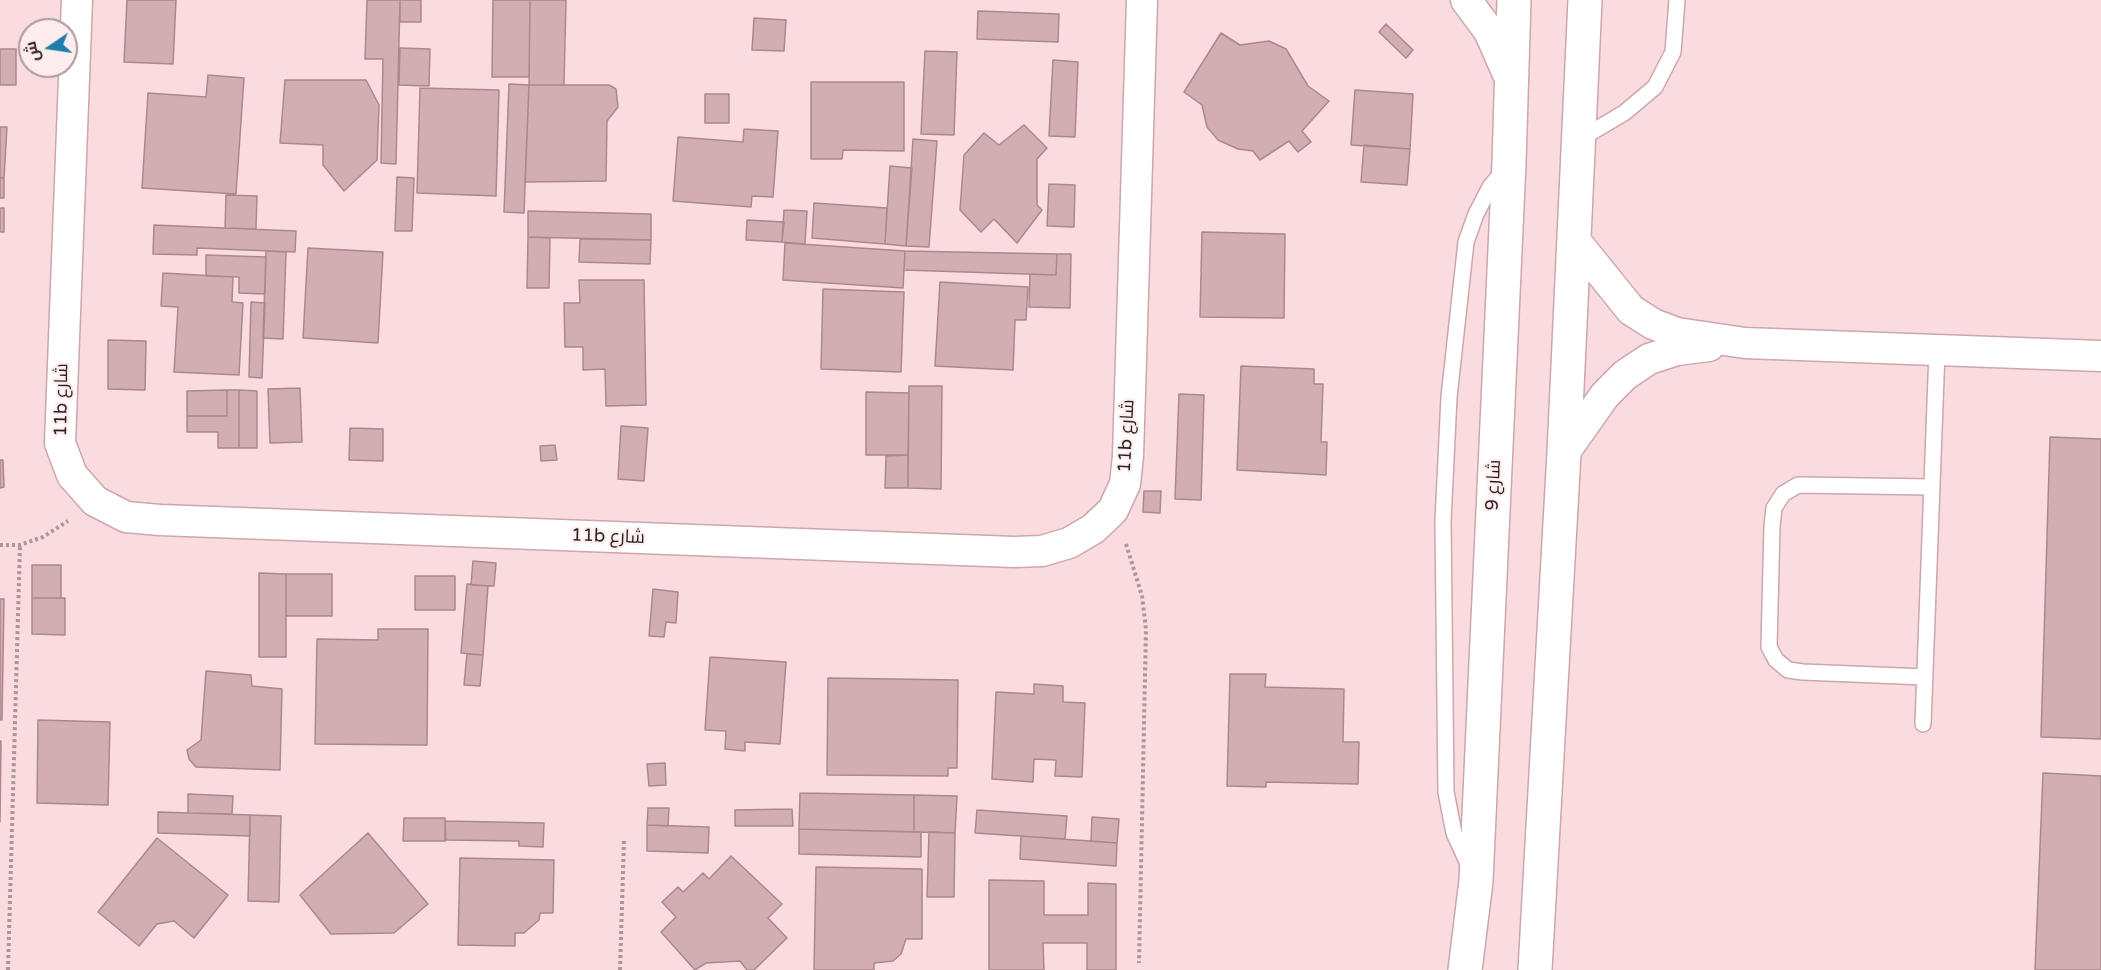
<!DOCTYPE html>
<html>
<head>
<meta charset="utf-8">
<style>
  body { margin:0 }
  #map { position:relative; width:2101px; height:970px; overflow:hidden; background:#fadbdf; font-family:"Varela Round",Cairo,sans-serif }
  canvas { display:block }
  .north { position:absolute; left:18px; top:18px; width:60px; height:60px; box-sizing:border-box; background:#fdedef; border:2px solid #a99a9b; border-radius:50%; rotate:257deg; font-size:16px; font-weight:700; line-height:24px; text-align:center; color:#2a1d1e }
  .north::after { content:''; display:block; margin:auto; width:21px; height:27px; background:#1e7da9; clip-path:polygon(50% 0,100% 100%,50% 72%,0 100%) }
</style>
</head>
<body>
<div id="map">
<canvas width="2101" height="970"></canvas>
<div class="north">ش</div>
</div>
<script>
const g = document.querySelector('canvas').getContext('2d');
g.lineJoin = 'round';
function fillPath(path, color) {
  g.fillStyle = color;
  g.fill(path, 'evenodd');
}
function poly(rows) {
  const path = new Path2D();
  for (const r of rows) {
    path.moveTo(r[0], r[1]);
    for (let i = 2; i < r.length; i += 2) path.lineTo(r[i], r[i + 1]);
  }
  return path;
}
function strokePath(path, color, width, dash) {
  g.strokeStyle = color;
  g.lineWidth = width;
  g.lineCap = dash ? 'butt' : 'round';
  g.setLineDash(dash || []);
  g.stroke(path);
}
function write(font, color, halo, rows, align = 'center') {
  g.font = font + ' "Varela Round",Cairo,sans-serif';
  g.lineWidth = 4.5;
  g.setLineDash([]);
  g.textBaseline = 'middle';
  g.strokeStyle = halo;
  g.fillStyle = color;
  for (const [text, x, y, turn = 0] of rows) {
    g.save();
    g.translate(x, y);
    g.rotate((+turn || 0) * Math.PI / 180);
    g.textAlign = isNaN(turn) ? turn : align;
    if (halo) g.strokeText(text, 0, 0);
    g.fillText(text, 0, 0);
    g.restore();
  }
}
const building = poly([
  [127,0,176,0,173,64,124,62,127,0],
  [367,0,400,0,396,164,381,163,383,59,365,59,367,0],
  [400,0,421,0,421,22,400,22,400,0],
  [493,0,530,0,529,77,492,77,493,0],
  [530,0,566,0,564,85,529,85,530,0],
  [978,11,1059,14,1058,42,977,39,978,11],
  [754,18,786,20,784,51,752,50,754,18],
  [1386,24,1413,50,1406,58,1379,32,1386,24],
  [1221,33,1240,45,1269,41,1286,49,1308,86,1329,101,1302,131,1311,142,1298,152,1289,141,1260,160,1253,151,1238,149,1218,140,1207,127,1202,105,1184,92,1221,33],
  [400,48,430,49,429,86,399,85,400,48],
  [0,49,16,49,16,85,0,85,0,49],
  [925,51,957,52,954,135,921,134,925,51],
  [1053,60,1078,62,1075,137,1049,136,1053,60],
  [208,75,244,78,236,194,142,188,148,93,206,97,208,75],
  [285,80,366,80,379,105,377,160,344,191,323,165,323,145,280,143,285,80],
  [811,82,904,82,904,151,843,150,842,159,811,159,811,82],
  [509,84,529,85,524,213,504,212,509,84],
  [529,85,609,85,616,89,618,107,607,121,606,181,525,182,529,85],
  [420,88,499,90,496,196,417,193,420,88],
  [1355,90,1413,94,1410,149,1351,145,1355,90],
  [705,94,729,94,729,123,705,123,705,94],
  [1024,125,1047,148,1037,159,1037,205,1042,210,1017,243,994,219,981,232,960,210,964,155,984,133,999,145,1024,125],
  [0,127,7,127,4,178,0,178,0,127],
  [744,129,778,131,773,197,752,196,751,207,673,201,678,137,743,142,744,129],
  [913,139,937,141,929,247,906,246,913,139],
  [1364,145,1410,149,1407,185,1361,182,1364,145],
  [890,166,912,168,906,246,885,244,890,166],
  [397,177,414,178,412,231,395,231,397,177],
  [0,178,4,178,4,198,0,198,0,178],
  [1049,184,1075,185,1074,227,1047,226,1049,184],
  [226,195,257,196,256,229,225,228,226,195],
  [814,203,887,208,885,244,812,238,814,203],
  [0,208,4,208,4,232,0,232,0,208],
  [784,210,807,211,805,244,782,242,784,210],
  [528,211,651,214,651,240,528,237,528,211],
  [747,220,784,222,782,242,746,240,747,220],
  [154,225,296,231,295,252,197,248,197,255,153,254,154,225],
  [1202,232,1285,234,1284,318,1200,317,1202,232],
  [528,237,550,238,549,288,527,288,528,237],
  [580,239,651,240,650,264,579,262,580,239],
  [785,243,905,251,903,288,783,280,785,243],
  [308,248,383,252,378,343,303,338,308,248],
  [266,251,286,252,283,339,263,338,266,251],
  [905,251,1057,254,1056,275,904,270,905,251],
  [1057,254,1071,254,1070,308,1029,307,1030,274,1056,275,1057,254],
  [206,255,266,257,265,294,239,293,239,277,206,276,206,255],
  [163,273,233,277,232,302,243,303,239,375,174,372,178,307,161,306,163,273],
  [579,280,644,280,646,405,606,406,605,369,583,370,583,347,565,347,564,303,580,303,579,280],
  [940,282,1028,287,1026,320,1015,320,1013,370,935,366,940,282],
  [823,289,904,292,901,372,821,369,823,289],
  [251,302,265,303,262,378,249,377,251,302],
  [108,340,146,341,145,390,108,389,108,340],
  [1241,366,1314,369,1314,384,1323,384,1321,442,1327,442,1326,475,1237,470,1241,366],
  [909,386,942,386,941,489,908,488,909,386],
  [300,388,302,442,270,443,268,389,300,388],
  [227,390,227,416,187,416,187,391,227,390],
  [227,390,239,390,239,448,218,448,218,432,187,432,187,416,227,416,227,390],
  [239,390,257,391,257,448,239,448,239,390],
  [866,392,909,393,908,455,866,455,866,392],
  [1179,394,1204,395,1201,500,1175,499,1179,394],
  [621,426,648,428,644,481,618,479,621,426],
  [350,428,383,429,383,461,349,460,350,428],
  [2050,437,2101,439,2101,739,2041,737,2050,437],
  [555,445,557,460,541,461,540,446,555,445],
  [908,455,908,488,885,488,886,456,908,455],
  [0,460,3,460,4,487,0,488,0,460],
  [1144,491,1161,491,1160,513,1143,512,1144,491],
  [473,561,496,563,494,586,471,585,473,561],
  [32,565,61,565,61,598,32,598,32,565],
  [259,573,286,574,286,657,259,657,259,573],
  [286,574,332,574,332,616,286,616,286,574],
  [415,576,455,576,455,610,415,610,415,576],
  [467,584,488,586,483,655,461,653,467,584],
  [653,589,678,592,676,623,666,622,664,637,649,636,653,589],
  [32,598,65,598,65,635,32,634,32,598],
  [0,599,4,599,2,720,0,720,0,599],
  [378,629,428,629,427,745,315,744,317,639,378,640,378,629],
  [467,654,483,655,480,686,464,685,467,654],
  [710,657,786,662,780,744,745,742,745,751,725,749,726,731,705,730,710,657],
  [206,671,251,675,252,686,282,689,280,770,196,767,189,759,187,750,201,740,206,671],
  [1230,674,1266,674,1265,687,1344,689,1343,742,1359,742,1358,784,1266,782,1266,787,1227,786,1230,674],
  [828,678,958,680,957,768,948,768,948,776,827,775,828,678],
  [1034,684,1063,686,1063,702,1085,703,1082,777,1055,776,1056,760,1034,759,1033,782,992,779,996,692,1034,694,1034,684],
  [38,720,110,722,108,805,37,803,38,720],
  [0,741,1,741,0,822,0,741],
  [665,763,666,785,649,786,647,764,665,763],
  [2043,773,2101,776,2101,970,2035,970,2043,773],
  [800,793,914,795,914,832,799,829,800,793],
  [188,794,233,796,232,814,188,813,188,794],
  [914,795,957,796,955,833,914,832,914,795],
  [648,808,669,808,668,826,647,825,648,808],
  [792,809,793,826,735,826,735,810,792,809],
  [977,810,1067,816,1065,839,975,833,977,810],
  [158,812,250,815,250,836,158,833,158,812],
  [250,815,281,816,279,902,248,901,250,815],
  [1092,817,1119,819,1117,843,1091,841,1092,817],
  [404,818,445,818,445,841,403,841,404,818],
  [445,821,544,823,543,847,519,846,519,841,446,840,445,821],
  [647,825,709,827,708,853,647,851,647,825],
  [799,829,921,832,921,857,799,854,799,829],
  [929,832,955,833,954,897,927,897,929,832],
  [368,833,428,904,394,933,331,934,300,895,368,833],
  [1021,836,1117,843,1116,866,1020,859,1021,836],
  [157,838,228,895,194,938,174,921,157,924,139,946,98,912,157,838],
  [731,856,782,904,768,918,787,938,754,970,747,970,740,961,706,963,695,970,661,932,676,917,662,902,678,887,683,892,703,873,709,879,731,856],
  [460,858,554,860,553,913,540,913,539,920,524,933,515,933,515,946,458,945,460,858],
  [816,867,922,869,922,939,906,939,901,954,893,961,874,963,874,970,814,970,816,867],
  [989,880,1044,881,1044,915,1088,915,1088,883,1116,884,1116,970,1087,970,1087,943,1043,943,1044,970,989,970,989,880]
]);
const path = poly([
  [1126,544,1142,596,1146,629,1139,963],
  [0,545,20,545,43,537,68,521],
  [8,970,20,545],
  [620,970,624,840]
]);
const service = poly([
  [1580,139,1624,113,1655,87,1673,52,1677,0],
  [1925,677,1803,672,1788,670,1776,660,1769,647,1772,526,1774,508,1783,494,1798,485,1932,487],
  [1923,724,1937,351],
  [1469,866,1454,833,1446,792,1443,521,1449,397,1466,242,1476,214,1490,187,1504,170]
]);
const minor = poly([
  [77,0,60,443,72,475,95,501,126,517,160,520,1014,552,1042,551,1069,543,1093,529,1113,510,1125,484,1128,456,1142,0],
  [1466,0,1489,31,1511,81],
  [1573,238,1631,310,1653,324,1677,333,1745,343,2101,356],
  [1564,453,1605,395,1625,375,1649,359,1677,350,1709,346]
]);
const tertiary = poly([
  [1465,970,1476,881,1509,163,1514,0],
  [1535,970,1564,453,1585,0]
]);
const streetNames = [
  ["11b شارع",62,400,-89],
  ["11b شارع",1127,436,-87],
  ["شارع 9",1494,485,-87],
  ["11b شارع",608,537,2]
];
fillPath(building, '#d2adb1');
strokePath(building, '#ac888d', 1.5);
strokePath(service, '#cca7ab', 18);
strokePath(minor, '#cca7ab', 33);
strokePath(tertiary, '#cca7ab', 36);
strokePath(path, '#ad9598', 4, [3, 3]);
strokePath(service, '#fff', 15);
strokePath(minor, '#fff', 30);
strokePath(tertiary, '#fff', 33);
write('18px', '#2a1d1e', '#fdedef', streetNames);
</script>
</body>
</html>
